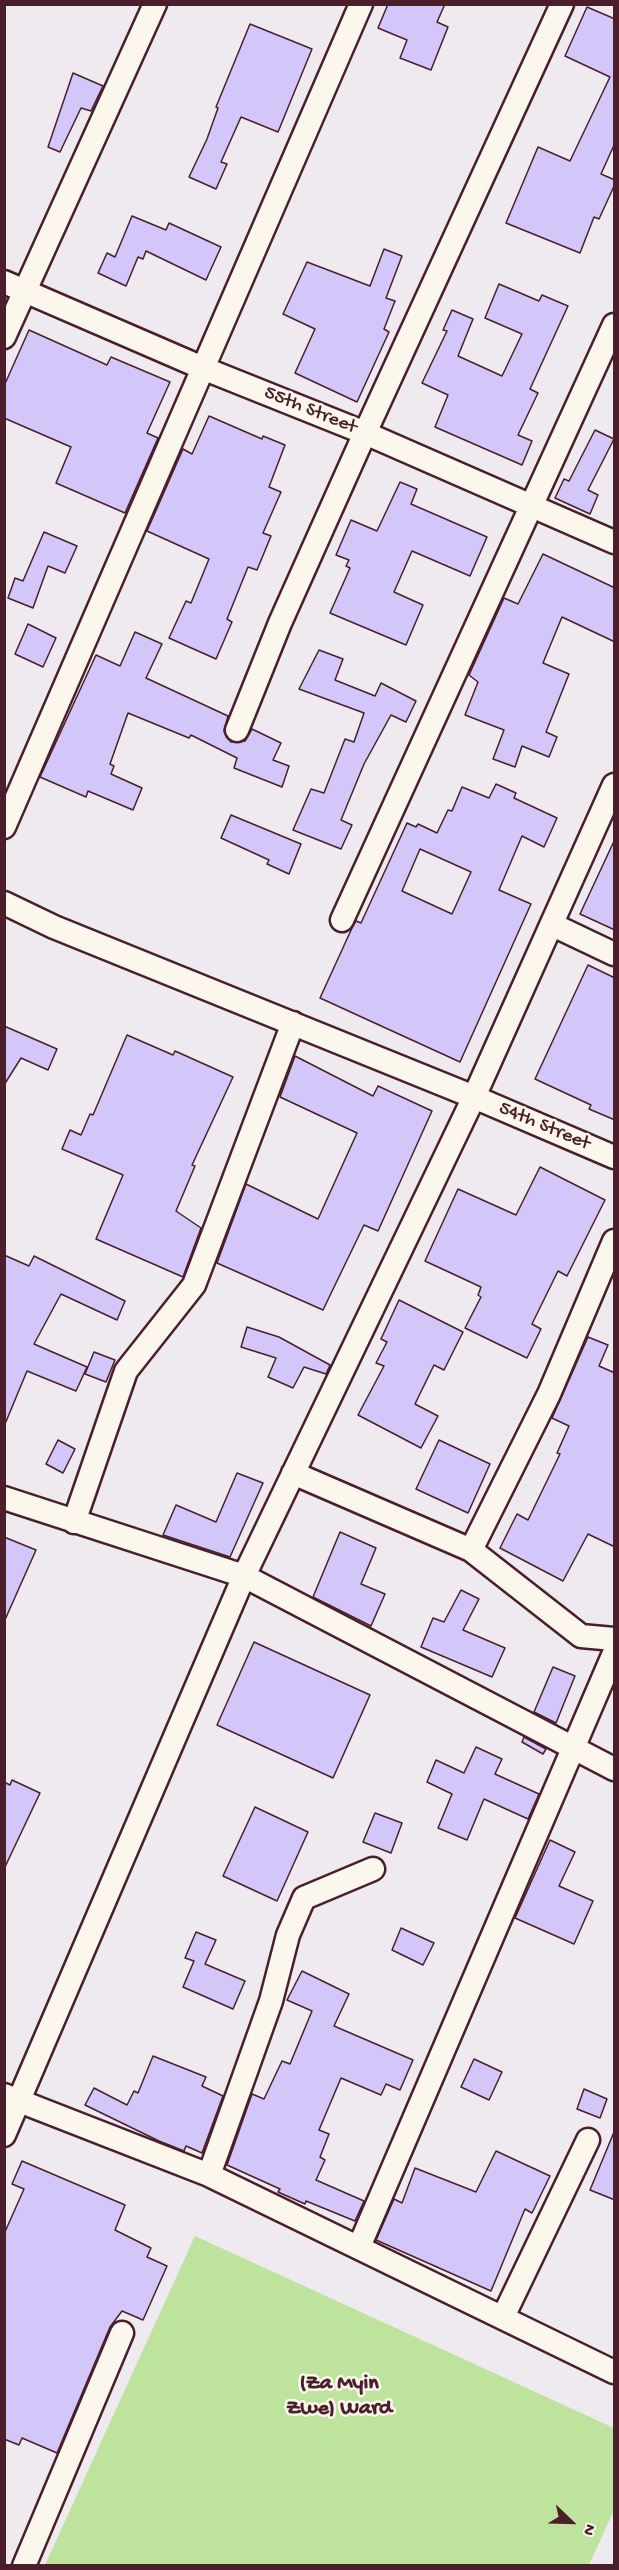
<!DOCTYPE html>
<html>
<head>
<meta charset="utf-8">
<style>
  body { margin:0 }
  #map { position:relative; width:619px; height:2570px; overflow:hidden; background:#efe9f0; font-family:"Gochi Hand",sans-serif }
  canvas { display:block }
  .frame { position:absolute; inset:0; border:6px solid #4a1f2b; pointer-events:none }
  .north { position:absolute; left:541px; top:2492px; width:60px; height:60px; -webkit-text-stroke:4px #fbf7ec; paint-order:stroke; rotate:113deg; font-size:16px; font-weight:700; line-height:24px; text-align:center; color:#4a1f2b }
  .north::after { content:''; display:block; margin:auto; width:21px; height:27px; background:#4a1f2b; clip-path:polygon(50% 0,100% 100%,50% 72%,0 100%) }
</style>
</head>
<body>
<div id="map">
<canvas width="619" height="2570"></canvas>
<div class="frame"></div>
<div class="north">N</div>
</div>
<script>
const g = document.querySelector('canvas').getContext('2d');
g.lineJoin = 'round';
function fillPath(path, color) {
  g.fillStyle = color;
  g.fill(path, 'evenodd');
}
function poly(rows) {
  const path = new Path2D();
  for (const r of rows) {
    path.moveTo(r[0], r[1]);
    for (let i = 2; i < r.length; i += 2) path.lineTo(r[i], r[i + 1]);
  }
  return path;
}
function strokePath(path, color, width, dash) {
  g.strokeStyle = color;
  g.lineWidth = width;
  g.lineCap = dash ? 'butt' : 'round';
  g.setLineDash(dash || []);
  g.stroke(path);
}
function write(font, color, halo, rows, align = 'center') {
  g.font = font + ' "Gochi Hand",sans-serif';
  g.lineWidth = 5;
  g.setLineDash([]);
  g.textBaseline = 'middle';
  g.strokeStyle = halo;
  g.fillStyle = color;
  for (const [text, x, y, turn = 0] of rows) {
    g.save();
    g.translate(x, y);
    g.rotate((+turn || 0) * Math.PI / 180);
    g.textAlign = isNaN(turn) ? turn : align;
    if (halo) g.strokeText(text, 0, 0);
    g.fillText(text, 0, 0);
    g.restore();
  }
}
const green = poly([
  [195,2236,614,2428,614,2510,589,2565,45,2565]
]);
const building = poly([
  [388,4,445,4,437,22,448,27,431,70,400,58,407,40,378,28,388,4],
  [587,7,615,19,615,143,601,174,615,180,615,184,599,219,594,217,580,253,506,223,538,147,570,161,610,77,565,56,587,7],
  [250,24,312,49,278,132,241,117,221,162,227,164,216,189,189,177,207,139,218,108,216,107,250,24],
  [73,73,103,86,91,111,81,108,60,152,48,147,73,73],
  [132,216,166,230,169,223,221,247,206,280,146,251,143,259,138,257,126,286,98,273,107,253,115,257,132,216],
  [384,249,402,256,386,298,395,301,384,329,389,332,357,402,295,373,315,329,283,314,307,262,370,286,384,249],
  [499,284,539,301,542,295,568,306,530,389,538,393,518,435,532,441,522,465,435,427,448,395,422,383,447,331,443,330,452,310,473,319,458,356,502,376,522,334,485,318,499,284],
  [29,330,107,365,111,357,170,382,147,433,158,438,125,513,56,483,71,447,4,418,4,386,29,330],
  [209,416,262,439,263,436,285,445,269,487,281,492,263,533,271,536,257,570,248,567,227,619,232,622,216,659,169,638,186,601,191,603,209,559,147,531,183,449,192,454,209,416],
  [595,430,614,439,588,490,598,495,590,514,555,498,564,479,569,481,595,430],
  [400,482,417,489,411,504,487,537,470,576,412,551,394,592,423,605,406,645,330,613,350,568,346,566,349,560,336,555,351,520,377,531,400,482],
  [44,532,77,546,65,573,48,566,33,608,8,598,15,578,23,581,44,532],
  [543,554,615,588,615,642,562,617,543,663,569,674,546,732,557,737,549,757,522,746,515,767,493,759,504,730,465,715,478,682,469,675,504,598,518,604,543,554],
  [28,624,56,638,43,667,15,654,28,624],
  [135,632,162,644,146,678,228,716,224,731,231,742,245,741,252,729,281,743,273,760,289,766,282,787,234,768,237,758,191,735,189,738,128,713,110,764,114,766,111,774,142,788,133,810,88,791,86,797,40,777,96,655,120,666,135,632],
  [319,650,343,659,335,680,375,696,381,683,416,701,406,722,391,715,364,764,341,820,352,825,341,849,293,830,311,789,324,793,345,739,354,742,364,713,299,689,319,650],
  [496,784,516,793,514,798,557,818,544,847,522,836,499,890,531,904,460,1062,320,998,352,928,356,921,361,923,407,823,416,827,418,824,437,833,448,810,452,811,462,787,489,798,496,784],
  [420,849,471,872,452,914,402,891,420,849],
  [231,815,301,844,289,874,267,864,269,860,221,838,231,815],
  [615,839,615,930,580,914,615,839],
  [588,965,615,978,615,1120,589,1109,591,1105,535,1079,588,965],
  [4,1026,57,1049,48,1070,21,1058,4,1085,4,1026],
  [127,1035,173,1055,175,1051,233,1077,192,1165,195,1166,176,1211,201,1228,183,1277,96,1239,123,1175,62,1149,70,1130,81,1135,90,1114,93,1115,127,1035],
  [295,1056,373,1096,378,1086,432,1111,378,1231,364,1225,323,1310,217,1263,246,1184,318,1219,357,1133,280,1097,295,1056],
  [540,1167,605,1200,567,1276,558,1271,532,1324,541,1329,527,1358,465,1328,481,1297,478,1295,481,1287,425,1261,458,1189,516,1215,540,1167],
  [4,1255,29,1266,34,1256,125,1301,117,1320,61,1294,34,1344,87,1367,76,1391,27,1371,5,1424,4,1255],
  [399,1300,463,1332,444,1370,434,1365,415,1404,438,1416,421,1448,358,1415,384,1366,376,1363,387,1342,381,1339,399,1300],
  [247,1327,279,1337,330,1365,326,1374,304,1367,293,1388,268,1377,276,1358,241,1347,247,1327],
  [588,1337,608,1345,599,1366,615,1373,615,1547,588,1534,563,1581,500,1548,517,1514,528,1520,560,1454,557,1453,569,1426,552,1418,588,1337],
  [94,1352,115,1360,106,1382,85,1374,94,1352],
  [58,1440,75,1449,63,1473,46,1464,58,1440],
  [439,1440,490,1464,468,1513,416,1489,439,1440],
  [237,1473,263,1483,230,1557,163,1535,176,1505,216,1522,237,1473],
  [340,1532,376,1548,361,1584,385,1594,371,1626,313,1597,340,1532],
  [4,1537,36,1550,4,1622,4,1537],
  [461,1590,479,1599,463,1630,505,1648,492,1677,421,1647,433,1618,444,1622,461,1590],
  [254,1642,370,1695,333,1778,217,1725,254,1642],
  [553,1667,575,1676,556,1723,534,1712,553,1667],
  [524,1737,546,1749,543,1754,522,1742,524,1737],
  [476,1747,502,1759,495,1774,539,1794,528,1819,484,1799,467,1840,438,1828,452,1794,427,1782,436,1760,464,1773,476,1747],
  [12,1780,40,1793,4,1869,4,1782,10,1785,12,1780],
  [255,1807,308,1832,277,1901,223,1876,255,1807],
  [375,1813,402,1823,391,1853,363,1842,375,1813],
  [550,1840,575,1852,559,1886,593,1901,574,1944,515,1918,550,1840],
  [401,1928,434,1943,423,1965,392,1950,401,1928],
  [196,1932,216,1940,205,1964,245,1981,233,2009,183,1987,194,1961,185,1958,196,1932],
  [302,1971,349,1994,334,2026,413,2060,400,2090,386,2084,381,2095,341,2078,319,2130,329,2134,320,2157,325,2160,316,2180,364,2201,355,2221,306,2201,305,2204,278,2192,280,2189,227,2165,252,2094,264,2099,282,2061,290,2064,312,2011,287,2000,302,1971],
  [153,2056,206,2077,202,2086,223,2096,202,2153,186,2146,184,2151,159,2141,85,2105,94,2088,127,2105,134,2091,138,2093,153,2056],
  [474,2059,502,2072,489,2100,461,2087,474,2059],
  [584,2089,607,2099,600,2118,577,2109,584,2089],
  [614,2132,615,2132,615,2200,590,2190,614,2132],
  [496,2151,550,2176,532,2213,525,2209,491,2291,376,2240,394,2199,402,2203,415,2168,476,2192,496,2151],
  [22,2161,125,2205,115,2230,151,2248,147,2257,167,2266,143,2320,122,2311,110,2327,57,2453,22,2438,19,2445,4,2439,4,2234,24,2189,12,2184,22,2161]
]);
const minor = poly([
  [4,282,205,369,365,433,614,542],
  [4,337,155,4],
  [237,730,280,623,365,433,562,4],
  [4,827,361,4],
  [4,903,54,927,474,1097,614,1157],
  [342,920,614,325],
  [553,925,614,954],
  [293,1473,471,1550,581,1636,614,1639],
  [4,1498,244,1576,614,1769],
  [74,1522,126,1371,194,1285,293,1023],
  [471,1550,549,1394,614,1241],
  [4,2095,209,2175,614,2372],
  [4,2135,244,1576,474,1097,614,785],
  [209,2175,271,2001,288,1935,304,1898,373,1869],
  [359,2247,614,1653],
  [503,2317,588,2140],
  [24,2566,122,2333]
]);
const streetNames = [
  ["55th Street",310,411,22],
  ["54th Street",544,1127,23]
];
const quarterNames = [
  ["(Za Myin",339,2385],
  ["Zwe) Ward",339,2410]
];
fillPath(green, '#bee39d');
fillPath(building, '#d3c7f9');
strokePath(building, '#4a1f2b', 1.5);
strokePath(minor, '#4a1f2b', 27);
strokePath(minor, '#fbf7ec', 22);
write('20px', '#4a1f2b', '#fbf7ec', streetNames);
write('bold 22px', '#4a1f2b', '#fbf7ec', quarterNames);
</script>
</body>
</html>
